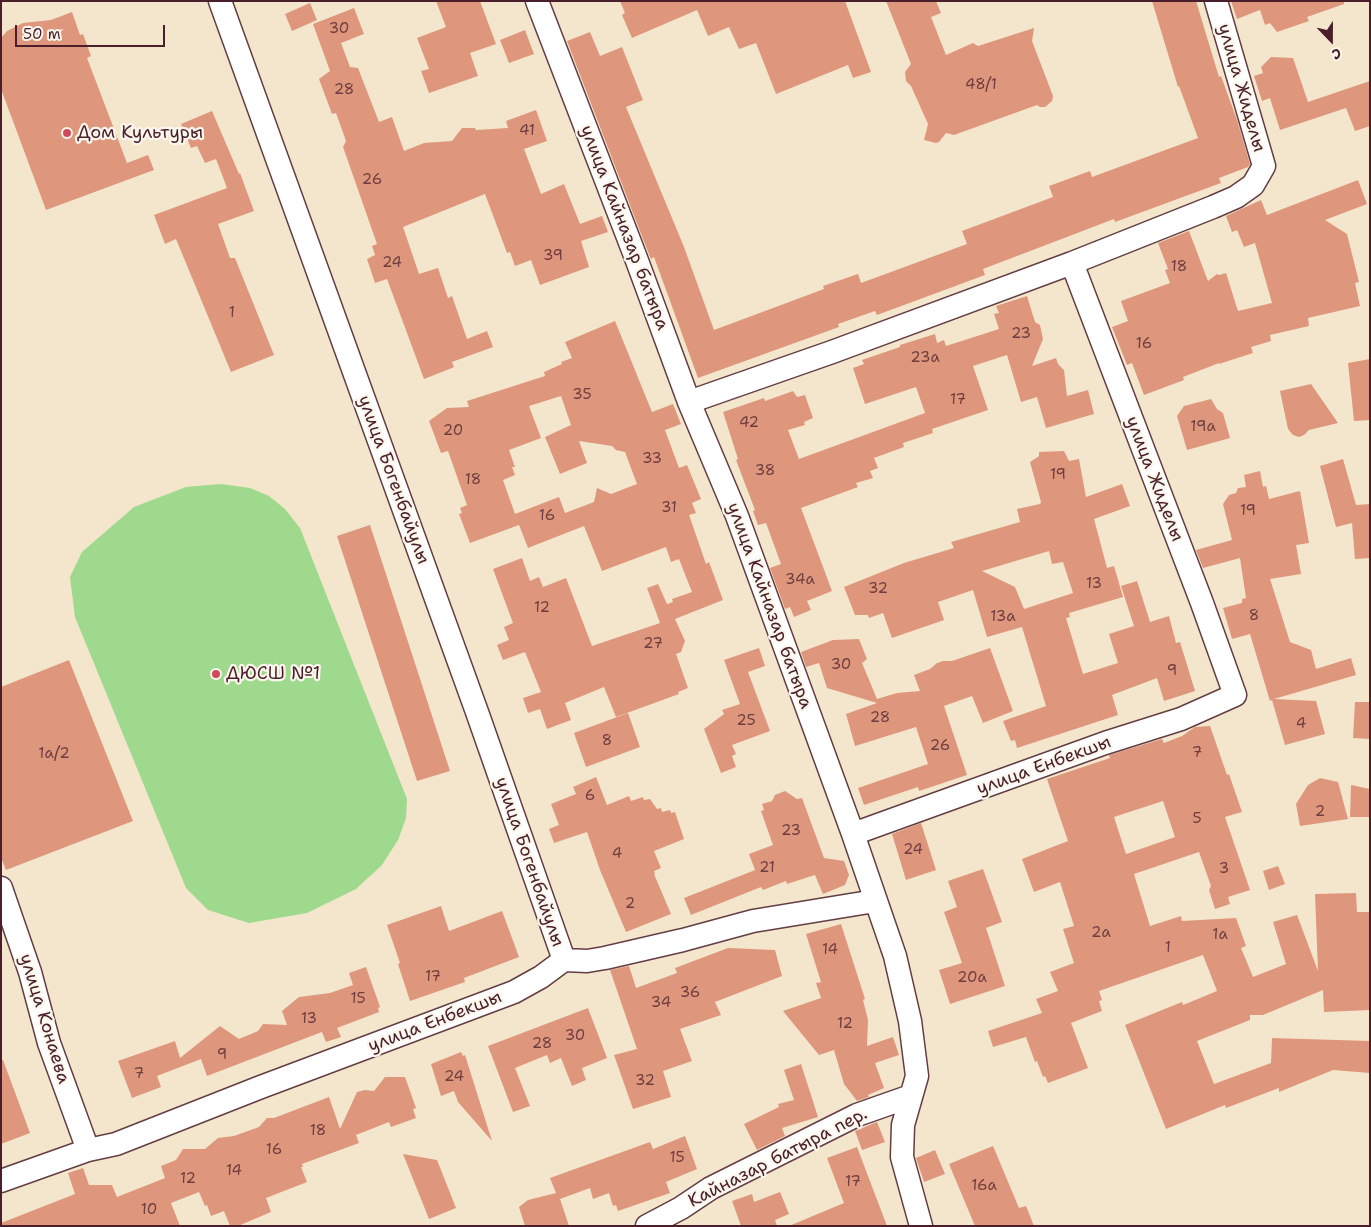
<!DOCTYPE html>
<html>
<head>
<meta charset="utf-8">
<style>
  body { margin:0 }
  #map { position:relative; width:1371px; height:1227px; overflow:hidden; background:#f4e6cd; font-family:"Shantell Sans",sans-serif }
  canvas { display:block }
  .frame { position:absolute; inset:0; border:2px solid #4a1f2b; pointer-events:none }
  .north { position:absolute; left:1306px; top:15px; width:50px; height:50px; -webkit-text-stroke:4px #fbf7ec; paint-order:stroke; rotate:158deg; font-size:14px; font-weight:700; line-height:20px; text-align:center; color:#4a1f2b }
  .north::after { content:''; display:block; margin:auto; width:18px; height:22px; background:#4a1f2b; clip-path:polygon(50% 0,100% 100%,50% 72%,0 100%) }
  .scale { position:absolute; left:15px; top:25px; width:150px; height:22px; box-sizing:border-box; border:2px solid #4a1f2b; border-top:0; padding-left:6px; font-size:15px; line-height:18px; white-space:nowrap; color:#4a1f2b; -webkit-text-stroke:4px #fbf7ec; paint-order:stroke }
</style>
</head>
<body>
<div id="map">
<canvas width="1371" height="1227"></canvas>
<div class="frame"></div>
<div class="north">С</div>
<div class="scale">50 m</div>
</div>
<script>
const g = document.querySelector('canvas').getContext('2d');
g.lineJoin = 'round';
function fillPath(path, color) {
  g.fillStyle = color;
  g.fill(path, 'evenodd');
}
function poly(rows) {
  const path = new Path2D();
  for (const r of rows) {
    path.moveTo(r[0], r[1]);
    for (let i = 2; i < r.length; i += 2) path.lineTo(r[i], r[i + 1]);
  }
  return path;
}
function strokePath(path, color, width, dash) {
  g.strokeStyle = color;
  g.lineWidth = width;
  g.lineCap = dash ? 'butt' : 'round';
  g.setLineDash(dash || []);
  g.stroke(path);
}
function write(font, color, halo, rows, align = 'center') {
  g.font = font + ' "Shantell Sans",sans-serif';
  g.lineWidth = 4.5;
  g.setLineDash([]);
  g.textBaseline = 'middle';
  g.strokeStyle = halo;
  g.fillStyle = color;
  for (const [text, x, y, turn = 0] of rows) {
    g.save();
    g.translate(x, y);
    g.rotate((+turn || 0) * Math.PI / 180);
    g.textAlign = isNaN(turn) ? turn : align;
    if (halo) g.strokeText(text, 0, 0);
    g.fillText(text, 0, 0);
    g.restore();
  }
}
const green = poly([
  [221,484,250,488,269,496,285,509,300,528,407,799,406,818,398,840,382,865,356,889,307,913,249,923,208,910,186,888,75,617,70,577,82,552,134,507,186,487]
]);
const building = poly([
  [436,1,480,1,496,44,470,53,478,76,429,93,421,71,429,69,417,38,446,27],
  [620,1,845,1,871,72,853,78,848,65,776,94,756,43,739,49,729,27,708,36,697,10,632,38,622,15,625,13],
  [886,1,936,1,941,13,931,17,946,55,973,43,978,46,1034,28,1032,41,1053,96,1052,101,1045,107,1040,107,1037,105,954,135,946,133,939,142,936,143,924,140,928,124,911,86,906,81,905,72,911,64],
  [1152,1,1196,1,1219,77,1221,76,1237,120,1250,164,1248,167,1219,178,1221,183,1115,222,1114,219,983,269,985,275,877,315,875,311,838,324,839,327,698,378,654,257,651,259,643,239,567,41,590,32,600,56,622,47,643,100,626,107,684,247,714,330,824,289,823,286,858,274,861,283,967,244,962,231,1053,197,1049,186,1090,171,1092,177,1198,138,1179,86,1178,87],
  [1231,1,1344,1,1344,4,1307,17,1309,21,1277,32,1270,23,1265,25,1260,10,1237,19],
  [310,3,317,20,292,31,285,14],
  [354,8,364,34,341,43,350,67,358,68,379,122,392,117,404,151,424,143,452,141,462,128,475,128,476,130,508,128,506,121,536,110,547,141,524,149,541,194,564,184,580,224,602,216,608,232,581,241,589,267,540,285,531,260,515,266,510,252,507,253,485,194,403,227,419,274,438,268,448,298,452,296,467,339,487,331,493,347,452,362,454,367,452,368,424,379,387,279,375,283,367,259,375,255,372,246,377,244,343,147,346,141,336,113,332,114,319,79,330,71,313,24],
  [72,12,80,35,83,34,91,56,87,58,127,163,148,155,154,170,46,210,1,89,1,38,7,31,23,23,51,20],
  [525,30,534,54,509,63,500,40],
  [1271,57,1293,58,1308,102,1370,81,1370,126,1355,131,1346,108,1280,130,1270,98,1262,101,1254,76,1263,73,1261,67],
  [212,111,239,174,240,173,254,211,218,224,230,258,235,258,274,355,231,372,176,239,165,244,154,215,227,188,216,159,205,163,197,146,191,148,181,124],
  [1358,180,1367,204,1325,220,1347,234,1359,282,1355,283,1360,306,1308,318,1309,326,1270,335,1271,341,1251,347,1253,353,1219,364,1219,363,1183,377,1184,380,1144,395,1132,363,1127,365,1112,327,1128,321,1121,301,1170,283,1165,270,1168,269,1158,243,1189,231,1208,281,1217,274,1219,275,1226,273,1238,311,1272,303,1255,243,1244,247,1237,230,1232,232,1226,216,1261,200,1267,215],
  [1027,296,1035,322,1040,325,1043,339,1032,366,1056,358,1058,364,1064,370,1067,396,1088,390,1094,414,1046,428,1037,397,1021,402,1007,355,973,366,988,410,932,429,933,433,903,443,904,447,874,458,878,468,870,471,873,478,856,483,858,487,801,508,832,591,807,601,811,610,794,617,790,607,785,609,770,568,781,564,766,523,758,525,753,511,755,510,736,460,738,459,723,412,764,398,765,401,793,391,797,397,805,395,813,418,804,422,805,425,788,430,799,459,925,413,916,387,865,404,853,368,864,364,862,360,900,347,900,345,935,334,937,343,944,340,946,346,999,329,994,314,999,313,996,306],
  [615,321,652,412,673,404,681,424,665,430,679,468,687,465,701,499,692,503,696,513,689,515,706,564,709,562,723,600,675,619,685,641,681,652,676,654,688,688,678,692,679,694,616,717,604,687,565,703,571,720,547,729,540,709,528,713,523,698,541,692,525,652,503,660,497,645,509,640,504,627,513,623,493,569,522,558,530,581,539,577,543,587,566,578,592,646,660,623,647,588,658,584,667,604,673,602,672,599,692,592,679,559,671,562,666,547,602,571,584,526,528,548,519,525,470,543,459,514,462,513,460,508,467,505,448,451,441,453,429,421,447,408,469,407,467,401,545,376,544,372,562,364,561,362,572,358,565,342],
  [561,396,571,425,545,437,560,474,587,463,579,441,612,446,616,450,625,452,637,484,611,494,597,488,594,502,565,513,559,497,515,514,503,480,515,475,512,467,515,467,509,450,541,438,529,406],
  [1370,359,1370,420,1354,421,1348,363],
  [1311,384,1338,423,1309,430,1304,435,1299,437,1293,435,1288,429,1280,391],
  [1211,399,1217,409,1223,413,1230,438,1187,450,1177,416,1184,406],
  [1064,451,1069,461,1079,459,1086,497,1122,484,1130,506,1094,519,1107,568,1114,566,1123,597,1069,613,1070,617,1066,618,1083,674,1118,663,1109,634,1134,626,1121,586,1137,581,1150,622,1169,616,1176,643,1180,642,1195,691,1164,701,1157,678,1112,695,1118,715,1017,748,1015,740,1011,741,1003,721,1046,706,1022,627,987,637,973,590,938,602,944,620,892,638,883,613,869,618,868,615,855,615,844,587,904,563,954,548,951,542,1020,522,1017,509,1040,504,1041,502,1030,462,1039,456,1039,452],
  [1049,551,1052,564,1063,562,1073,593,1024,609,1015,587,982,571],
  [1343,459,1356,505,1370,504,1370,558,1355,559,1352,523,1336,527,1320,466],
  [1260,471,1263,487,1266,486,1269,499,1300,491,1309,543,1296,545,1301,574,1270,579,1290,642,1311,650,1316,669,1351,658,1356,675,1274,699,1316,701,1325,734,1285,745,1272,700,1270,701,1250,634,1232,639,1223,608,1242,603,1242,599,1246,598,1240,558,1203,568,1196,550,1232,540,1223,504,1229,495,1236,493,1238,488,1246,487,1244,475],
  [370,525,450,771,417,781,337,536],
  [859,639,867,659,862,663,877,699,897,693,920,691,914,675,930,669,937,663,943,661,952,661,990,648,1013,711,983,723,972,696,944,706,967,775,919,791,918,787,864,805,858,788,928,764,916,727,855,746,846,714,877,703,827,688,819,663,806,667,801,652,833,640],
  [759,648,765,666,748,672,770,731,732,745,736,754,732,756,736,767,721,773,704,729,724,714,722,710,740,704,724,660],
  [69,660,133,821,6,870,1,858,1,687],
  [1355,702,1370,702,1369,739,1353,738],
  [628,713,640,747,586,767,574,733],
  [1210,726,1227,775,1229,774,1242,812,1225,817,1250,890,1228,897,1230,904,1215,909,1209,890,1211,886,1199,852,1134,874,1150,926,1181,916,1182,921,1236,918,1246,946,1241,948,1253,977,1286,964,1273,922,1297,915,1318,971,1315,894,1356,893,1357,912,1370,912,1370,1010,1324,1012,1323,990,1263,1015,1250,1015,1250,1020,1197,1041,1214,1084,1271,1063,1272,1038,1370,1041,1370,1073,1333,1070,1279,1092,1279,1088,1226,1108,1225,1105,1166,1129,1125,1025,1182,1002,1183,1005,1217,991,1203,955,1099,991,1102,1000,1099,1001,1102,1011,1071,1023,1088,1068,1048,1083,1045,1076,1043,1077,1037,1061,1035,1062,1026,1037,993,1047,988,1031,1042,1013,1036,999,1058,991,1050,972,1074,963,1063,929,1074,926,1060,882,1034,892,1022,859,1068,841,1047,779,1110,758,1109,755,1162,739,1164,743,1182,736,1195,727],
  [1163,801,1175,837,1126,854,1114,817],
  [596,777,607,805,629,796,631,801,643,797,644,800,650,799,657,809,661,808,662,812,670,810,671,813,675,812,684,839,654,851,661,868,654,871,655,874,654,874,671,914,626,932,600,870,587,832,554,843,549,829,559,825,551,804,576,794,573,787],
  [1320,778,1338,782,1348,819,1300,826,1296,804,1308,785],
  [1351,785,1370,789,1370,817,1350,817],
  [785,791,797,799,802,798,824,858,844,861,849,875,845,885,823,894,815,875,787,884,786,881,763,890,761,887,691,915,684,898,755,870,749,854,773,845,761,811,764,810,762,804,772,801,775,795],
  [921,823,936,870,906,880,892,834],
  [1278,866,1285,884,1269,890,1263,871],
  [983,869,1002,922,986,928,1005,986,950,1004,939,970,962,963,944,912,957,907,948,881],
  [441,906,449,931,502,911,519,957,464,978,465,982,410,1001,398,964,400,963,387,925],
  [841,924,865,999,863,1000,868,1020,867,1046,893,1037,899,1055,875,1063,884,1088,868,1095,869,1097,857,1101,844,1084,834,1050,819,1055,783,1011,821,998,816,983,821,982,806,934],
  [728,948,775,950,782,976,715,1002,721,1015,680,1029,692,1061,663,1071,671,1097,633,1109,614,1055,637,1049,610,970,629,966,636,988,677,973,675,968],
  [366,967,380,1007,378,1008,379,1012,337,1028,341,1037,326,1042,322,1032,207,1076,201,1059,157,1076,161,1087,132,1098,118,1061,175,1041,180,1058,220,1026,239,1039,258,1031,263,1024,287,1025,282,1011,299,997,330,993,353,985,349,973],
  [588,1008,607,1058,582,1068,586,1080,572,1086,561,1058,550,1063,547,1055,515,1068,530,1106,513,1112,488,1046],
  [461,1052,463,1056,465,1055,492,1141,458,1102,454,1091,441,1096,431,1064],
  [1,1060,3,1060,30,1133,1,1144],
  [801,1064,818,1117,782,1128,785,1136,757,1150,744,1124,779,1107,778,1104,794,1100,784,1070],
  [385,1077,405,1077,416,1108,413,1109,416,1118,391,1127,389,1122,356,1135,359,1143,302,1164,303,1167,301,1167,307,1182,266,1198,271,1212,238,1226,230,1226,224,1211,211,1216,207,1205,205,1206,199,1192,171,1203,180,1226,1,1226,1,1223,75,1194,68,1173,83,1168,89,1185,112,1185,117,1197,165,1178,161,1166,176,1160,183,1149,205,1149,218,1138,234,1136,259,1127,267,1118,274,1118,329,1097,340,1129,357,1092,365,1090,374,1091],
  [877,1122,885,1142,862,1150,855,1131],
  [685,1136,697,1169,666,1182,670,1193,618,1211,616,1205,613,1206,609,1193,593,1199,590,1188,560,1199,569,1226,525,1226,519,1207,528,1200,556,1193,550,1178,650,1142,653,1149],
  [993,1146,1019,1208,1026,1206,1034,1226,975,1226,949,1164],
  [857,1147,887,1226,789,1226,844,1203,827,1158],
  [935,1150,945,1174,924,1182,916,1158],
  [403,1154,437,1160,456,1208,429,1219],
  [780,1192,789,1214,775,1220,777,1226,741,1226,732,1201,752,1194,754,1202]
]);
const minor = poly([
  [220,1,477,712,564,960],
  [537,1,636,258,689,402,737,516,853,834,895,956,910,1021,917,1076,903,1125,902,1157,921,1226],
  [689,402,832,352,1072,263,1213,207,1236,197,1253,185,1264,166,1216,1],
  [853,834,1105,743,1181,719,1235,695,1202,603,1072,263],
  [1,888,30,972,49,1043,88,1150],
  [1,1181,88,1150,116,1144,261,1087,514,992,541,977,564,960,587,961,605,958,683,940,753,921,875,901],
  [647,1226,681,1208,711,1188,857,1115,911,1096]
]);
const markers = [
  [67,133,5,"#d1495b"],
  [216,674,5,"#d1495b"]
];
const numberNames = [
  ["30",339,29],
  ["48/1",981,85],
  ["28",344,90],
  ["41",527,131],
  ["26",372,180],
  ["39",553,256],
  ["24",392,263],
  ["18",1179,267],
  ["1",232,313],
  ["23",1021,334],
  ["16",1144,344],
  ["23а",925,358],
  ["35",582,395],
  ["17",958,400],
  ["42",749,423],
  ["19а",1203,427],
  ["20",453,431],
  ["33",652,459],
  ["38",765,471],
  ["19",1058,475],
  ["18",473,480],
  ["31",669,508],
  ["19",1248,511],
  ["16",547,516],
  ["34а",800,580],
  ["13",1094,584],
  ["32",878,589],
  ["12",542,608],
  ["8",1254,616],
  ["13а",1003,617],
  ["27",653,644],
  ["30",841,665],
  ["9",1172,671],
  ["28",880,718],
  ["25",746,721],
  ["4",1301,724],
  ["8",607,741],
  ["26",940,746],
  ["7",1197,753],
  ["1а/2",54,754],
  ["6",590,796],
  ["2",1320,812],
  ["5",1197,819],
  ["23",791,831],
  ["24",913,850],
  ["4",617,854],
  ["21",767,868],
  ["3",1224,869],
  ["2",630,904],
  ["2а",1101,933],
  ["1а",1220,935],
  ["1",1168,948],
  ["14",830,950],
  ["17",433,977],
  ["20а",972,978],
  ["36",690,993],
  ["15",358,999],
  ["34",661,1003],
  ["13",309,1019],
  ["12",845,1024],
  ["30",575,1036],
  ["28",542,1044],
  ["9",222,1055],
  ["7",139,1074],
  ["24",454,1077],
  ["32",645,1081],
  ["18",318,1131],
  ["16",274,1150],
  ["15",677,1158],
  ["14",234,1171],
  ["12",188,1179],
  ["17",853,1182],
  ["16а",984,1186],
  ["10",149,1210]
];
const streetNames = [
  ["улица Жиделы",1241,88,74],
  ["улица Кайназар батыра",624,228,69],
  ["улица Жиделы",1154,479,69],
  ["улица Богенбайулы",393,480,70],
  ["улица Кайназар батыра",769,606,70],
  ["улица Енбекшы",1044,766,-20],
  ["улица Богенбайулы",529,862,71],
  ["улица Конаева",44,1019,73],
  ["улица Енбекшы",435,1022,-21],
  ["Кайназар батыра пер.",778,1158,-27]
];
const poiNames = [
  ["Дом Культуры",77,133],
  ["ДЮСШ №1",226,674]
];
fillPath(green, '#9ed98d');
fillPath(building, '#de977c');
strokePath(minor, '#643d43', 25);
strokePath(minor, '#fff', 22);
for (const [x, y, r, color] of markers) {
  const dot = new Path2D();
  dot.arc(x, y, r, 0, 2 * Math.PI);
  g.fillStyle = color;
  g.fill(dot);
  strokePath(dot, '#fbf7ec', 2);
}
write('15px', '#6f3d3f', null, numberNames);
write('18px', '#4a1f2b', '#fbf7ec', streetNames);
write('18px', '#4a1f2b', '#fbf7ec', poiNames, 'left');
</script>
</body>
</html>
